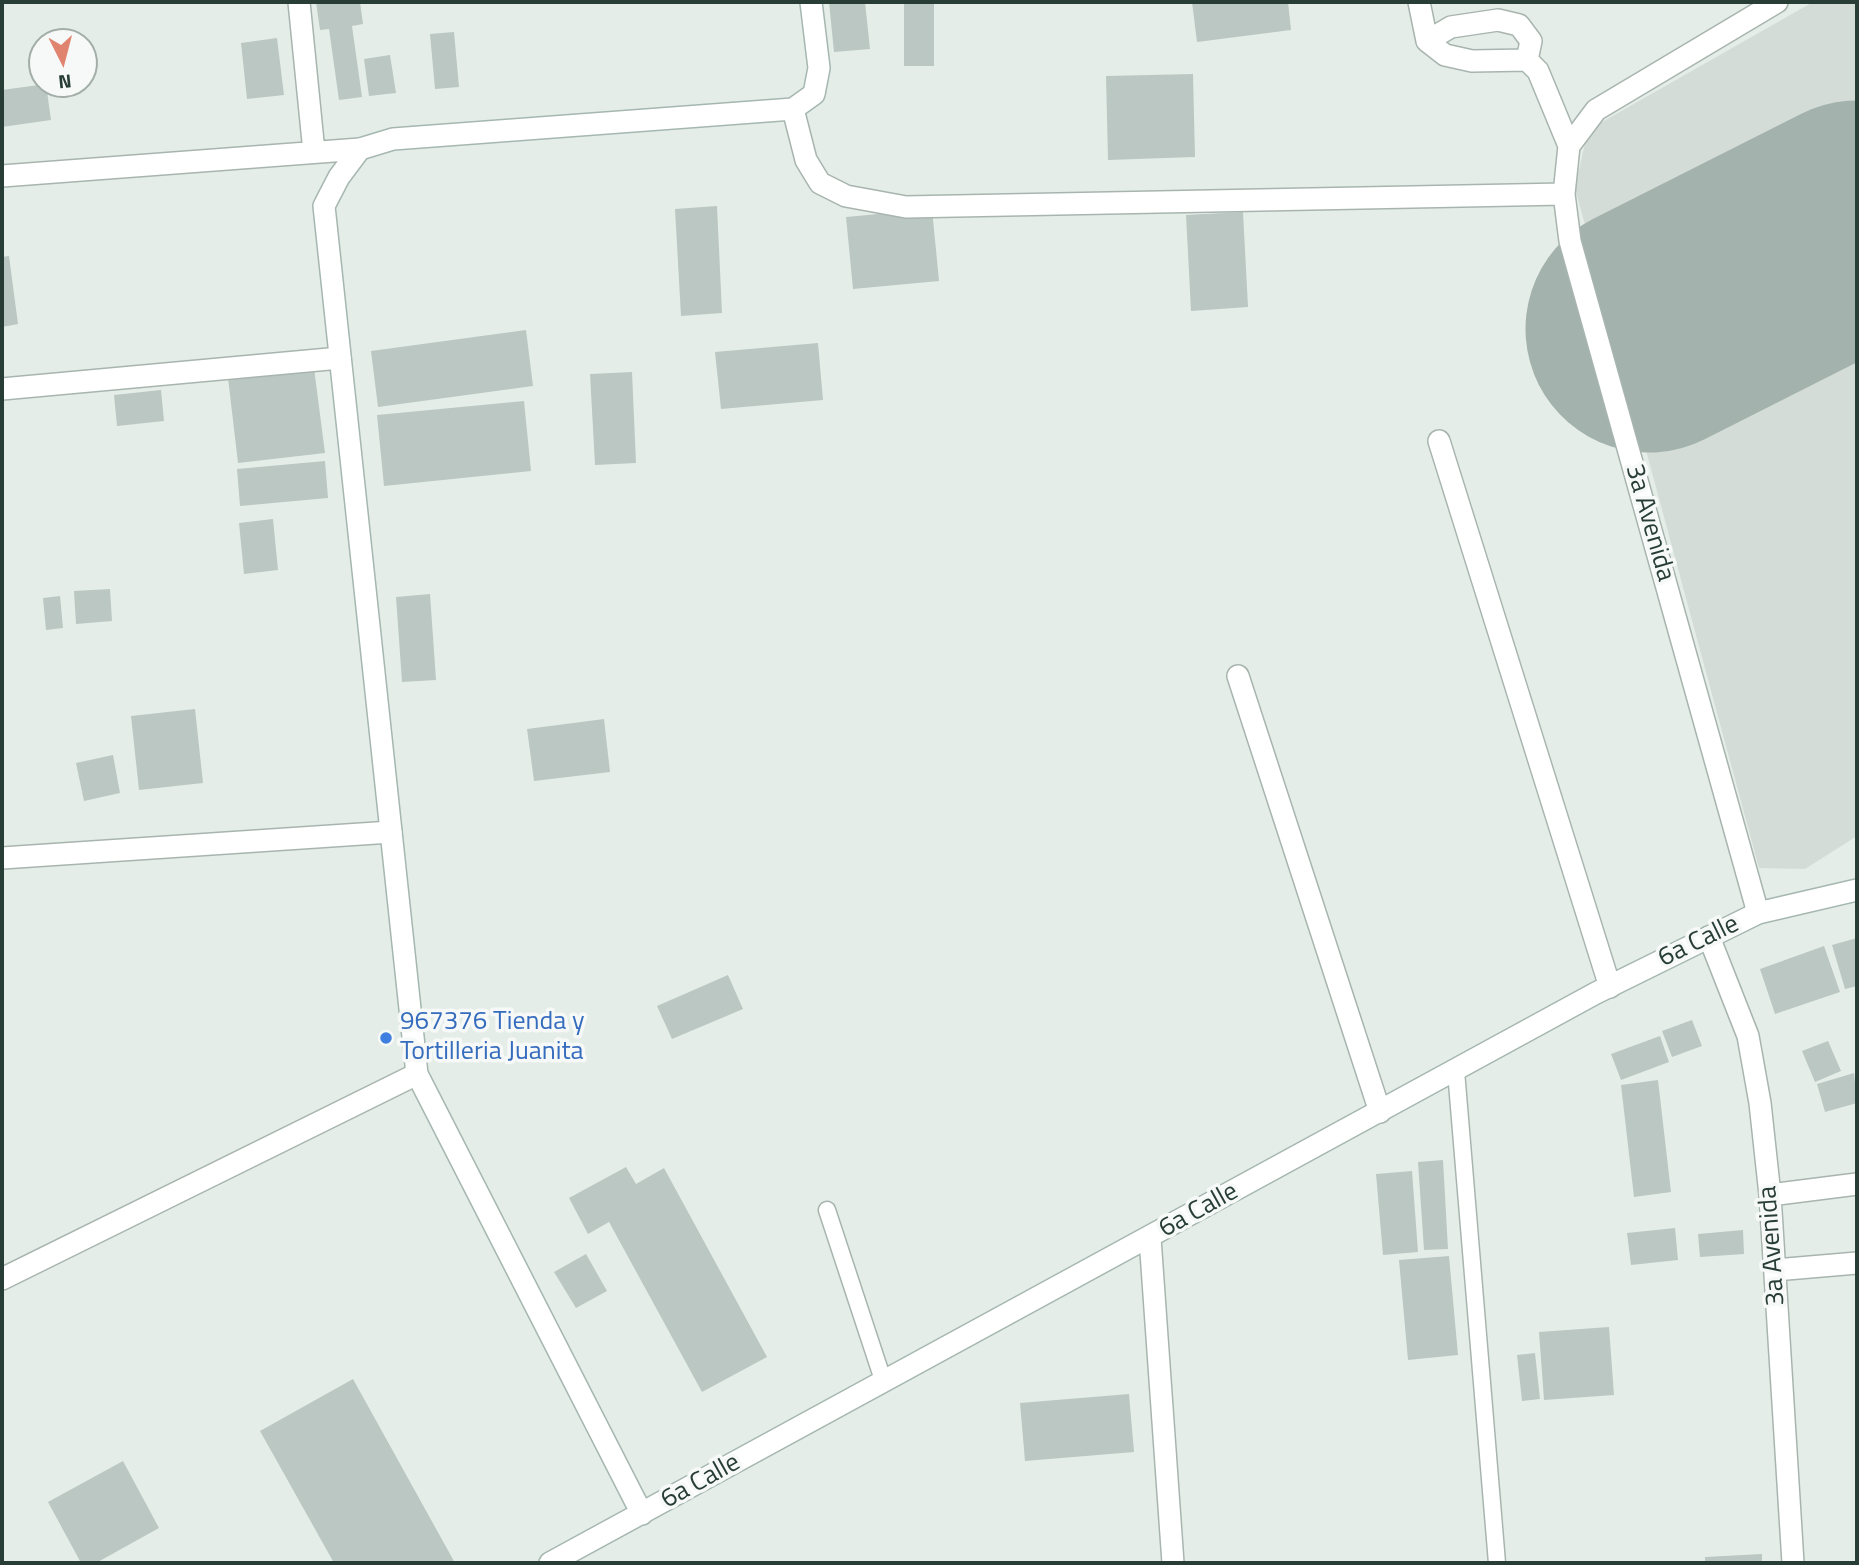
<!DOCTYPE html>
<html>
<head>
<meta charset="utf-8">
<style>
  body { margin:0 }
  #map { position:relative; width:1859px; height:1565px; overflow:hidden; background:#e5ede9; font-family:"Titillium Web",sans-serif }
  canvas { display:block }
  .frame { position:absolute; inset:0; border:4px solid #273d35; pointer-events:none }
  .north { position:absolute; left:28px; top:28px; width:70px; height:70px; box-sizing:border-box; background:#f6f9f7; border:2px solid #a3aea9; border-radius:50%; rotate:174deg; font-size:19px; font-weight:700; line-height:28px; text-align:center; color:#273d35 }
  .north::after { content:''; display:block; margin:auto; width:24px; height:32px; background:#e1846f; clip-path:polygon(50% 0,100% 100%,50% 72%,0 100%) }
</style>
</head>
<body>
<div id="map">
<canvas width="1859" height="1565"></canvas>
<div class="frame"></div>
<div class="north">N</div>
</div>
<script>
const g = document.querySelector('canvas').getContext('2d');
g.lineJoin = 'round';
function fillPath(path, color) {
  g.fillStyle = color;
  g.fill(path, 'evenodd');
}
function poly(rows) {
  const path = new Path2D();
  for (const r of rows) {
    path.moveTo(r[0], r[1]);
    for (let i = 2; i < r.length; i += 2) path.lineTo(r[i], r[i + 1]);
  }
  return path;
}
function strokePath(path, color, width, dash) {
  g.strokeStyle = color;
  g.lineWidth = width;
  g.lineCap = dash ? 'butt' : 'round';
  g.setLineDash(dash || []);
  g.stroke(path);
}
function write(font, color, halo, rows, align = 'center') {
  g.font = font + ' "Titillium Web",sans-serif';
  g.lineWidth = 7;
  g.setLineDash([]);
  g.textBaseline = 'middle';
  g.strokeStyle = halo;
  g.fillStyle = color;
  for (const [text, x, y, turn = 0] of rows) {
    g.save();
    g.translate(x, y);
    g.rotate((+turn || 0) * Math.PI / 180);
    g.textAlign = isNaN(turn) ? turn : align;
    if (halo) g.strokeText(text, 0, 0);
    g.fillText(text, 0, 0);
    g.restore();
  }
}
const built = poly([
  [1813,2,1857,2,1857,836,1805,869,1759,868,1575,188,1588,130]
]);
const runway = poly([
  [1649,329,1857,224]
]);
const building = poly([
  [316,2,360,2,363,24,352,26,362,97,339,100,329,29,320,30],
  [829,2,865,2,870,49,834,52],
  [904,2,934,2,934,66,904,66],
  [1192,2,1288,2,1291,30,1197,42],
  [454,32,459,87,435,89,430,34],
  [277,38,284,95,247,99,241,43],
  [390,55,396,93,369,96,364,59],
  [1193,74,1195,157,1108,160,1106,76],
  [46,84,51,120,2,127,2,90],
  [717,206,722,313,681,316,675,209],
  [932,209,939,281,853,289,846,217],
  [1243,212,1248,307,1191,311,1186,215],
  [9,256,18,324,2,327,2,257],
  [526,330,533,386,378,407,371,351],
  [818,343,823,400,721,409,715,352],
  [314,368,325,453,238,463,228,378],
  [632,372,636,463,595,465,590,374],
  [161,390,164,421,117,426,114,395],
  [524,401,531,471,384,486,377,415],
  [325,461,328,498,240,506,237,469],
  [273,519,278,570,244,574,239,523],
  [110,589,112,621,76,624,74,591],
  [430,594,436,680,402,682,396,597],
  [60,596,63,628,46,630,43,598],
  [195,709,203,783,139,790,131,716],
  [604,719,610,772,534,781,527,729],
  [113,755,120,793,84,801,76,763],
  [1857,938,1857,986,1845,989,1832,945],
  [1824,946,1840,992,1775,1014,1760,969],
  [728,975,743,1009,672,1039,657,1006],
  [1692,1020,1702,1046,1672,1057,1662,1031],
  [1660,1036,1669,1062,1621,1080,1611,1054],
  [1828,1041,1841,1071,1815,1082,1802,1051],
  [1854,1073,1857,1103,1825,1112,1817,1084],
  [1658,1080,1671,1192,1634,1197,1621,1085],
  [1443,1160,1448,1249,1424,1250,1418,1162],
  [626,1167,636,1184,664,1168,767,1357,702,1392,609,1222,588,1234,569,1198],
  [1412,1171,1418,1252,1383,1255,1376,1174],
  [1675,1228,1678,1260,1631,1265,1627,1233],
  [1743,1230,1744,1254,1700,1257,1698,1234],
  [586,1254,607,1291,576,1308,554,1272],
  [1449,1256,1458,1355,1408,1360,1399,1260],
  [1609,1327,1614,1395,1544,1400,1539,1332],
  [1535,1353,1540,1399,1522,1401,1517,1355],
  [353,1379,455,1563,334,1563,260,1431],
  [1129,1394,1134,1452,1025,1461,1020,1403],
  [123,1461,159,1528,96,1563,81,1563,48,1502],
  [1762,1554,1762,1563,1705,1563,1705,1557]
]);
const lane = poly([
  [1456,1071,1497,1563],
  [827,1210,884,1383]
]);
const street = poly([
  [299,2,314,152],
  [1419,2,1427,41,1445,55,1472,61,1527,60,1538,71,1569,146],
  [1427,41,1451,27,1498,20,1519,25,1531,41,1527,60],
  [793,109,806,160,820,183,846,196,906,207,1564,194],
  [2,176,360,149],
  [2,389,340,358],
  [1439,441,1610,987],
  [1238,676,1380,1112],
  [2,858,391,832],
  [1758,913,1570,241,1564,194,1569,146,1596,110,1777,2],
  [1709,937,1748,1036,1760,1103,1770,1195,1793,1563],
  [1770,1195,1857,1184],
  [1150,1238,1173,1563],
  [1775,1270,1857,1263],
  [2,1279,417,1074]
]);
const secondary = poly([
  [642,1514,417,1074,324,206,339,177,360,149,393,139,793,109,814,94,819,68,811,2],
  [550,1563,1596,993,1758,913,1857,890]
]);
const markers = [
  [386,1038,7,"#3f7fe0"]
];
const streetNames = [
  ["3a Avenida",1649,523,74],
  ["6a Calle",1699,942,-26],
  ["6a Calle",1199,1211,-29],
  ["3a Avenida",1773,1246,-94],
  ["6a Calle",701,1482,-29]
];
const shopNames = [
  ["967376 Tienda y",400,1023],
  ["Tortilleria Juanita",400,1053]
];
fillPath(built, '#d4dcd8');
strokePath(runway, '#a3b2ac', 247);
fillPath(building, '#bbc7c2');
strokePath(lane, '#a8b5af', 19);
strokePath(street, '#a8b5af', 24);
strokePath(secondary, '#a5b7b0', 24);
strokePath(lane, '#fff', 16);
strokePath(street, '#fff', 21);
strokePath(secondary, '#fff', 21);
for (const [x, y, r, color] of markers) {
  const dot = new Path2D();
  dot.arc(x, y, r, 0, 2 * Math.PI);
  g.fillStyle = color;
  g.fill(dot);
  strokePath(dot, '#f6f9f7', 2.5);
}
write('26px', '#273d35', '#f6f9f7', streetNames);
write('26px', '#366cbe', '#f6f9f7', shopNames, 'left');
</script>
</body>
</html>
